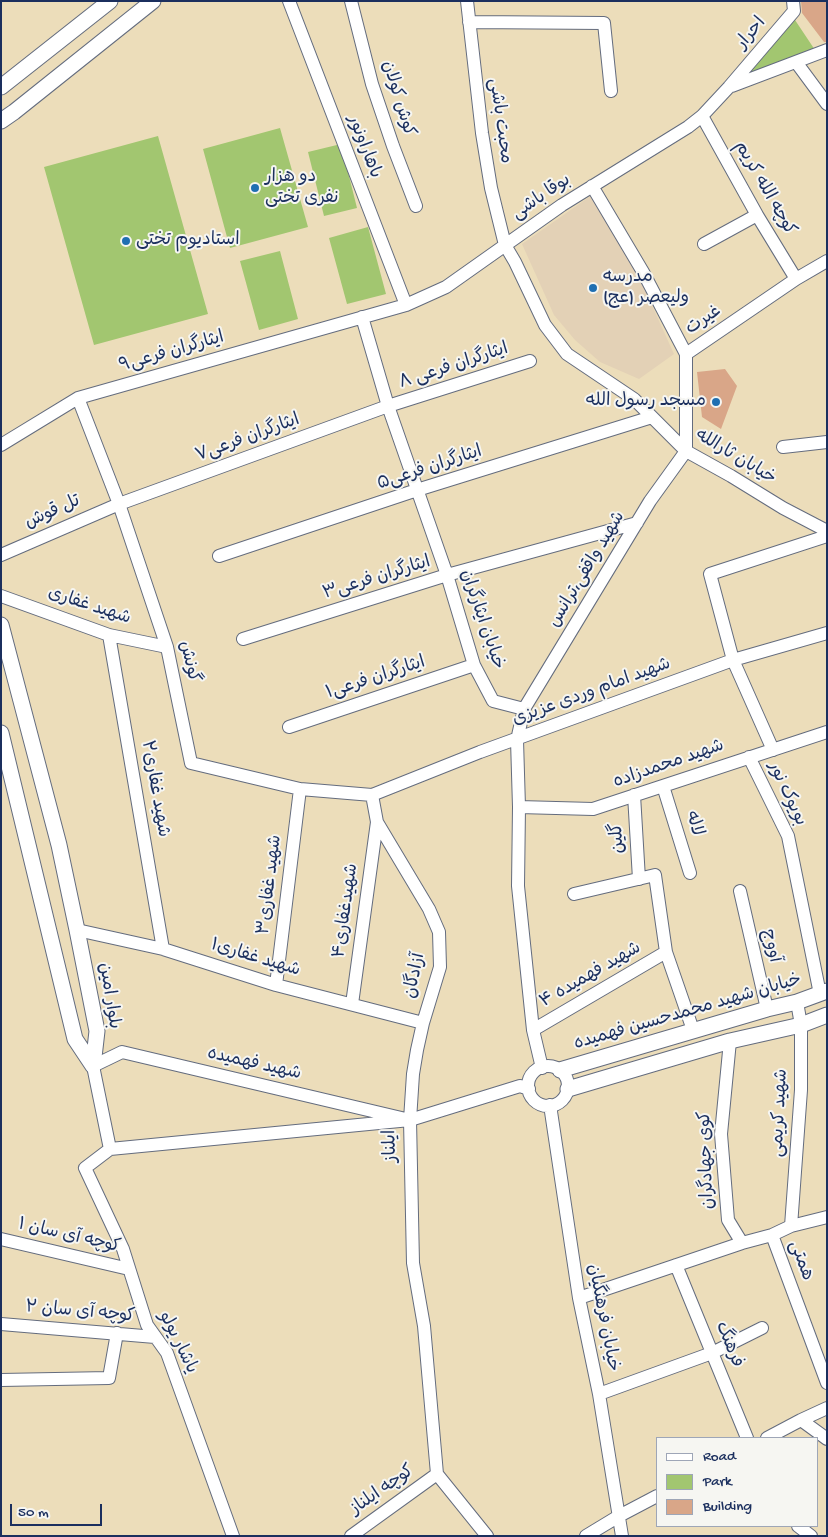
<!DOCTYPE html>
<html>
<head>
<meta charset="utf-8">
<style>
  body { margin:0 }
  #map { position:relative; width:828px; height:1537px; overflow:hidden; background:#ecddba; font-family:"Gochi Hand",sans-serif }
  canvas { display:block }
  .frame { position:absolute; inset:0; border:2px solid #1b2f5e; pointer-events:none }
  .legend { position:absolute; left:656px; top:1437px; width:162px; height:90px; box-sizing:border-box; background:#f6f6f2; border:1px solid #9ea6b7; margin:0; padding:6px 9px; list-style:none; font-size:15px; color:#1b2f5e }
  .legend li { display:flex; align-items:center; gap:10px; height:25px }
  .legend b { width:25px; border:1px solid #9ea6b7 }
  .scale { position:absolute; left:10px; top:1504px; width:92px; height:22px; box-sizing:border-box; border:2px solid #1b2f5e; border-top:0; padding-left:6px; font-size:15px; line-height:18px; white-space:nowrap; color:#1b2f5e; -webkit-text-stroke:4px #f6f6f2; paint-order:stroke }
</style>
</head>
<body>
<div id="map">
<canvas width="828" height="1537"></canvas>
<div class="frame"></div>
<ul class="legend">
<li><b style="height:6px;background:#fff"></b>Road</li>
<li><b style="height:14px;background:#a2c670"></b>Park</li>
<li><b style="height:14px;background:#d9a688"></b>Building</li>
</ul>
<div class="scale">50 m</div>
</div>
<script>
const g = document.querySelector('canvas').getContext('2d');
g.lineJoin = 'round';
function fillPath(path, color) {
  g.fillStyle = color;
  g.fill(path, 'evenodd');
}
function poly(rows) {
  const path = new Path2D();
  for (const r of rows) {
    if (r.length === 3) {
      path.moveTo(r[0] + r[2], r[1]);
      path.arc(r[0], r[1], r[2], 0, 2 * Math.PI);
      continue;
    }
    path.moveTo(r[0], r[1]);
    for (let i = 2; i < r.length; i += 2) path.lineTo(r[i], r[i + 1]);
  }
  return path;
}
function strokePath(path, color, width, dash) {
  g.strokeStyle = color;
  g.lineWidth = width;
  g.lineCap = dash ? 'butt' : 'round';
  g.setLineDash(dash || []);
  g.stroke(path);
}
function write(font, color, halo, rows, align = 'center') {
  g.font = font + ' "Gochi Hand","Playpen Sans Arabic",sans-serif';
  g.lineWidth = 4;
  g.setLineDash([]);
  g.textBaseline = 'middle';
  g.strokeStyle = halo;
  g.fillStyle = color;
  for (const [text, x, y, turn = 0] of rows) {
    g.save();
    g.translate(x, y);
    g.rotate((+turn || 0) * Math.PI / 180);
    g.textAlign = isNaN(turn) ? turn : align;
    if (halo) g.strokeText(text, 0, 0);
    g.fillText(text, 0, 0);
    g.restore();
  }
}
const built = poly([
  [592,195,645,290,674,354,639,379,600,362,575,340,554,315,522,244]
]);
const green = poly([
  [793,17,815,50,738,79],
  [280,128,308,227,230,248,203,149],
  [158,136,208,314,94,345,44,167],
  [341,144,357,208,324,216,308,152],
  [368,227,386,294,347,304,329,238],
  [280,251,298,319,259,330,240,261]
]);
const building = poly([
  [801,1,827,1,827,42,824,42,802,13],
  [725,369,737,386,721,429,702,417,697,372]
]);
const minor = poly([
  [289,1,406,305],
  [351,1,372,84,393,146,416,206],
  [467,1,482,133,491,188,505,245,515,262,545,325,567,354,634,399,686,451,731,476,783,508,827,531],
  [469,22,604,23,611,91],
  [796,62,827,104],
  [732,86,827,50],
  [702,116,757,215,796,279],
  [592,186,643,272,686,354,796,279,827,261],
  [704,244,757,215],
  [362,317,388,406,447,575,474,665,493,701,524,709,517,740,519,807,518,886,533,1030,542,1068],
  [78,398,119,504,167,647,191,763,300,789,372,795,480,752,733,660,827,633],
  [1,445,78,398,406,305,446,287,562,205,688,127,702,116,729,87,794,11,793,1],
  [783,447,827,442],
  [1,555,119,504,388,406,530,361],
  [219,556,417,490,652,417],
  [1,596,109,635,167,647],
  [109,635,163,949],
  [243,639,447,575,637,523],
  [524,709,650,501,686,451,686,354],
  [289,727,474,665],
  [773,750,733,660,710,574,827,536],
  [749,757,788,836,820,994],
  [663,786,690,873],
  [372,795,377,822,429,909,439,932,440,967,423,1023,417,1050,413,1074,410,1120,413,1263,424,1326,437,1474,487,1536],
  [634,795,639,879],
  [519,807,593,809,827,732],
  [740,891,767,1009],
  [574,894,655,875,666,952,693,1030],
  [77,930,163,949,276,985,423,1023],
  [276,985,300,789],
  [352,1004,377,822],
  [533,1030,666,952],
  [730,1041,721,1134,728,1220,742,1243,772,1235,791,1226,827,1217],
  [548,1086,20],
  [550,1105,579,1298,599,1394,622,1536],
  [410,1120,122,1052,93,1066,110,1149,410,1120,520,1086,529,1089],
  [110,1149,85,1168,123,1249,147,1325,167,1353,233,1536],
  [791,1226,801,1090,801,1025,797,1002],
  [772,1235,827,1383],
  [1,1239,129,1269],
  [676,1265,747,1438],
  [579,1298,742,1243],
  [1,1324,155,1337],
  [1,1380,109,1378,117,1333],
  [599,1394,712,1353,762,1328],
  [801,1420,827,1439],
  [767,1438,801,1420,827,1408],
  [798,1526,811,1536],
  [351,1536,437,1474],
  [586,1536,619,1516,657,1496]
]);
const major = poly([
  [1,87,110,1],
  [1,121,14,112,153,1],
  [1,625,59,845,77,930,97,1031,93,1066],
  [1,733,75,1039,93,1066],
  [560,1070,767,1009,797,1002,827,991],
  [568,1089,730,1041,801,1025,827,1015]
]);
const markers = [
  [255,188,5,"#1f6fb2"],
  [126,241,5,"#1f6fb2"],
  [593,288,5,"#1f6fb2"],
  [716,402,5,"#1f6fb2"]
];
const streetNames = [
  ["احرار",752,34,-50],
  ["کوش کولان",397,99,73],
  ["محبت باشی",499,121,82],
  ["باهاراونور",363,147,69],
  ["کوچه الله کریم",764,189,60],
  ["بوقا باشی",542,198,-34],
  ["غیرت",704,321,-34],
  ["ایثارگران فرعی۹",172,353,-16],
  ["ایثارگران فرعی ۸",454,367,-18],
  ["ایثارگران فرعی۷",248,439,-20],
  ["خیابان ثارالله",735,458,31],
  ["ایثارگران فرعی۵",430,469,-18],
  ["تل قوش",53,513,-24],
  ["شهید واقفی،ترانس",588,570,-59],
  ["ایثارگران فرعی۳",377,579,-17],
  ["شهید غفاری",89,607,18],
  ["خیابان ایثارگران",481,620,71],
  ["گونش",188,662,77],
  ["ایثارگران فرعی۱",376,679,-18],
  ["شهید امام وردی عزیزی",592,693,-20],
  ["شهید محمدزاده",669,765,-19],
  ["شهید غفاری۲",154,789,80],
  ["بویوک نور",786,794,65],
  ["لاله",693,824,73],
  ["گلین",619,838,-94],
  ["شهید غفاری۳",271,885,-83],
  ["شهیدغفاری۴",347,911,-82],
  ["آووج",770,946,77],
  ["شهید غفاری۱",255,959,17],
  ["آزادگان",416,976,-78],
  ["شهید فهمیده ۴",591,976,-30],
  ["بلوار امین",108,996,81],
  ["خیابان شهید محمدحسین فهمیده",688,1013,-16],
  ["شهید فهمیده",254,1065,13],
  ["شهید کریمی",781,1113,-87],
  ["ایلناز",392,1146,-92],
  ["کوی جهادگران",708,1160,-92],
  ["کوچه آی سان ۱",69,1237,13],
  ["همتی",800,1261,70],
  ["کوچه آی سان ۲",80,1313,5],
  ["خیابان فرهنگیان",602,1318,79],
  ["یاشار یولو",177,1343,64],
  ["فرهنگ",728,1345,68],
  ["کوچه ایلناز",383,1491,-35]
];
const poiNames = [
  ["دو هزار",265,178],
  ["نفری تختی",265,199],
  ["استادیوم تختی",136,241],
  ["مدرسه",603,278],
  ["ولیعصر (عج)",603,299],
  ["مسجد رسول الله",706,402,"right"]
];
fillPath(built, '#e3d1b6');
fillPath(green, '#a2c670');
fillPath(building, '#d9a688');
strokePath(minor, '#646c7e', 14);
strokePath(major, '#646c7e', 17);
strokePath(minor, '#fff', 12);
strokePath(major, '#fff', 15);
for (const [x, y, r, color] of markers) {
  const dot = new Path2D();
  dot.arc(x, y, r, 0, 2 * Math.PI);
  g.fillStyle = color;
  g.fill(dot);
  strokePath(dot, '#f6f6f2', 2);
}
write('18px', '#1b2f5e', '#f6f6f2', streetNames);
write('18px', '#1b2f5e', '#f6f6f2', poiNames, 'left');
</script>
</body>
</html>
